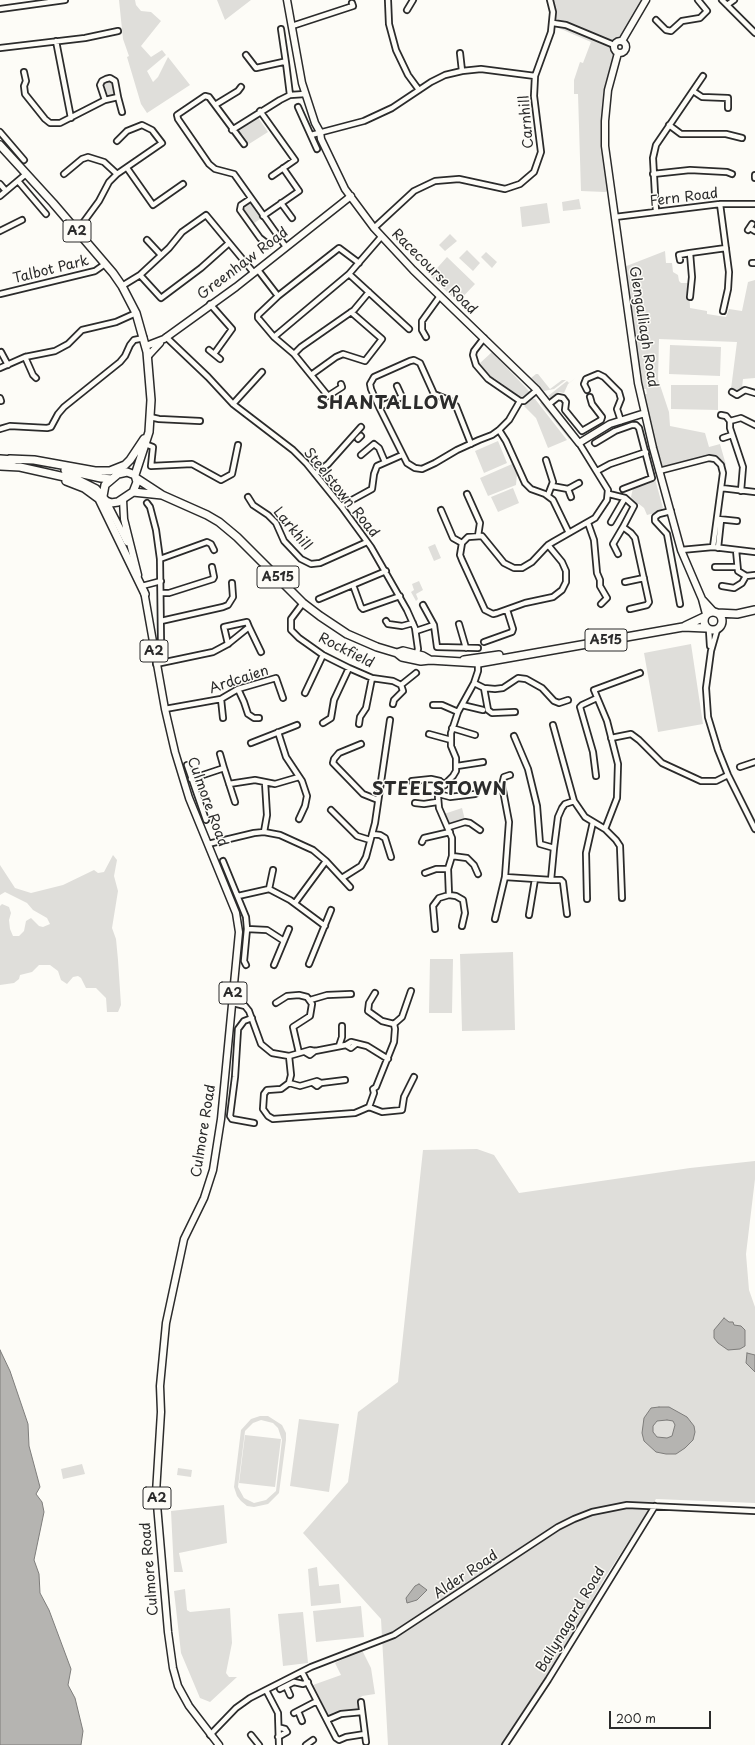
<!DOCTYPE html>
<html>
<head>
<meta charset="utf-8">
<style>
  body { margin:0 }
  #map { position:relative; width:755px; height:1745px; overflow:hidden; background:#fdfcf7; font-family:"Playpen Sans",sans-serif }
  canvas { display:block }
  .scale { position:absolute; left:609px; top:1711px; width:102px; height:18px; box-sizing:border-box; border:2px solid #2b2b2b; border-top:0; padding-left:5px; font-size:12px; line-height:14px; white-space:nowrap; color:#2b2b2b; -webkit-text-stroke:3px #fdfcf7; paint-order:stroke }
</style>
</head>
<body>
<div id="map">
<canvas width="755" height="1745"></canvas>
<div class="scale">200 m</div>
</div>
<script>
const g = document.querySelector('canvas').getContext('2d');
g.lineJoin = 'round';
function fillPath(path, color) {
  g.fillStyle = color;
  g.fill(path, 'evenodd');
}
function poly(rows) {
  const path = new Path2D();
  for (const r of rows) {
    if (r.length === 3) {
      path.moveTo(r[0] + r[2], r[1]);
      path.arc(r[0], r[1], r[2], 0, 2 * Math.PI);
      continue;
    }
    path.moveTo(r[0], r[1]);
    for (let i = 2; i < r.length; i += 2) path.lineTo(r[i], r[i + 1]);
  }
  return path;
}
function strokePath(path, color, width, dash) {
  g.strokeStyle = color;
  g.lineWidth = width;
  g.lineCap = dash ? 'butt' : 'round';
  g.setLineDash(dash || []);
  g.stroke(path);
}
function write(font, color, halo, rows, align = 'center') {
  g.font = font + ' "Playpen Sans",sans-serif';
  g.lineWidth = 3;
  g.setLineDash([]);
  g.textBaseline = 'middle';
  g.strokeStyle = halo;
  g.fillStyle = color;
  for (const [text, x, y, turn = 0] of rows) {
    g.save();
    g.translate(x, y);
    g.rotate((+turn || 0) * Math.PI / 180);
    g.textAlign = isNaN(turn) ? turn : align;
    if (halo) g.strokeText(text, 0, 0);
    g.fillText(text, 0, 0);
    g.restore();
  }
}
const green = poly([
  [119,0,135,0,136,5,141,11,151,12,161,21,141,46,151,57,162,50,166,55,147,71,153,82,158,77,168,57,190,85,147,113,141,104,127,57,129,56,123,39],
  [217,0,251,0,225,20],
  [552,0,644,0,622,35,610,41,610,46,614,56,603,144,608,191,605,192,581,191,578,94,574,94,574,80,580,62,583,63,591,42,554,26,555,19],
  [109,89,7],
  [257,116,268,132,249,144,242,134,238,134,237,131],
  [579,199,581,209,563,211,562,202],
  [251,202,260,216,260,219,253,224,242,209,243,206],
  [547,203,550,223,522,227,520,207],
  [450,234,457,241,445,251,439,245],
  [467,250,480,263,473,271,459,258],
  [665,251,666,263,672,263,673,272,678,275,679,281,681,283,689,283,690,308,707,311,707,314,726,317,729,309,742,311,748,282,755,280,755,378,743,379,742,388,736,391,731,389,737,342,659,339,658,379,669,412,670,426,705,433,709,447,720,444,726,465,716,457,708,455,664,467,660,464,644,394,647,394,646,389,644,389,640,380,624,267],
  [486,252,497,262,492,268,481,257],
  [447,257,475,284,458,302,430,276],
  [670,345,721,347,720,376,669,374],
  [492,352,528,390,530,393,528,395,520,398,516,397,515,393,494,378,490,378,479,364],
  [536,374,538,374,550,389,562,380,566,380,554,389,544,391,531,378],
  [577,377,568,384,564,393,559,392,554,398,550,398,548,396,567,381,569,383],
  [671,385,718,385,718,410,671,409],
  [532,399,535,399,567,440,548,448,536,418,524,406],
  [542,401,568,433,571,438,569,439,540,403],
  [498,441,507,463,484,473,475,451],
  [512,464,517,474,516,485,488,496,480,478],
  [655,479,663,508,658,512,647,515,644,508,639,504,636,504,631,497,633,488,648,484],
  [513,488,519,503,498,512,491,497],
  [435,544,441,558,434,561,428,547],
  [419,581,423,590,416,594,418,599,416,601,411,592,414,590,412,584],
  [691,644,703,724,658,732,644,653],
  [462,808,465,820,449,823,444,814],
  [113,855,117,860,114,876,118,891,112,928,116,939,118,960,121,1005,118,1012,107,1012,106,998,96,988,86,988,81,978,78,976,73,977,67,984,61,980,58,971,50,965,39,965,32,972,20,975,19,979,14,983,0,985,0,906,2,904,9,907,11,913,9,920,10,929,13,936,19,936,24,931,26,921,31,918,39,926,43,927,50,924,47,918,33,910,27,903,5,892,0,895,0,865,15,888,31,893,63,885,94,870,98,873,104,872],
  [513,952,515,1030,462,1031,460,954],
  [430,959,453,959,452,1013,429,1013],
  [477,1149,494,1155,519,1193,690,1168,755,1161,755,1179,746,1254,749,1290,755,1307,755,1503,656,1499,606,1576,562,1652,501,1745,388,1745,381,1619,303,1533,348,1482,358,1412,398,1382,423,1150],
  [260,1416,268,1416,282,1425,286,1433,286,1440,279,1493,268,1504,254,1507,247,1506,241,1501,237,1496,234,1487,241,1430,251,1419],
  [261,1420,273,1423,278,1428,282,1440,276,1491,266,1500,254,1503,244,1498,238,1487,245,1431,253,1423],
  [299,1419,339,1424,329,1492,290,1486],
  [245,1435,281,1439,275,1487,239,1483],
  [82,1464,85,1474,63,1479,61,1469],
  [178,1468,192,1470,191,1477,177,1475],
  [224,1505,227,1543,179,1553,183,1572,174,1572,171,1511],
  [317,1567,319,1586,339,1584,341,1603,311,1606,308,1569],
  [185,1589,187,1610,190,1612,230,1608,232,1643,226,1673,229,1677,237,1677,210,1702,200,1698,181,1653,174,1591],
  [361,1606,364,1637,316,1642,313,1611],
  [303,1612,308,1663,283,1666,278,1614],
  [362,1650,371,1668,375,1694,362,1696,358,1701,359,1710,327,1717,313,1689,313,1685,341,1675,335,1663]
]);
const water = poly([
  [724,1318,729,1322,733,1322,734,1325,741,1326,745,1330,745,1346,740,1349,728,1350,718,1343,714,1338,714,1330,724,1318],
  [0,1350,10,1371,28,1424,29,1446,40,1487,36,1494,42,1502,44,1512,34,1560,39,1574,40,1593,49,1610,71,1669,68,1685,75,1698,83,1731,81,1745,0,1745,0,1350],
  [747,1353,755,1355,755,1372,746,1363,747,1353],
  [659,1407,669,1407,687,1417,694,1426,695,1432,693,1440,685,1448,676,1454,666,1454,656,1452,644,1441,642,1433,644,1418,651,1408,659,1407],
  [667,1420,673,1421,675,1425,672,1436,667,1438,657,1437,653,1432,653,1426,657,1421,667,1420],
  [419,1584,427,1590,417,1600,407,1603,406,1598,415,1586,419,1584]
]);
const minor = poly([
  [388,0,389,24,396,50,408,75,419,90],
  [722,0,755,33],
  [727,5,734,0],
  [0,9,65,0],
  [407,10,413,0],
  [656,20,666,30,671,31,682,21,700,18,707,11,698,0],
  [553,23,566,25,614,45],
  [292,26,353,6,352,3],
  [281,29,286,63],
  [56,41,71,118],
  [0,48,85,38,118,31],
  [460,53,462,71],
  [246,55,256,68,283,62,286,63,290,95],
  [24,72,26,81,24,86,25,94,45,119,50,123,60,123,105,100,118,97,122,112],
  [241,87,238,91,215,105,244,144],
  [693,91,702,97,728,98,728,108],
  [105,100,100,85,102,81,106,79,110,78,115,81,118,97],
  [215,105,209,97,205,96,177,115,178,119,209,164,215,169,234,174,286,247],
  [298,107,317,149],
  [260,111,295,160,272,176],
  [669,125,681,134,726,134,742,138],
  [232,130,280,100,290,95,305,94],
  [0,132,24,160],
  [311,135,364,121,392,108,431,82,445,75,462,71,481,69,535,76],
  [127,168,153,205,183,184],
  [64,174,82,159,88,157,104,162,117,174],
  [653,174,690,170,727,172,732,174],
  [755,175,755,178],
  [18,181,46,214],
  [0,184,6,191],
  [0,196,26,174],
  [250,199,241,205,240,210,260,238,269,245],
  [281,203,292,218],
  [720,204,729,272,728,289,723,311],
  [656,212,653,158,656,145,703,76],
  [263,216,299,191,283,168],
  [615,217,720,204,755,204],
  [374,228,414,191,435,181,459,179,505,189,520,184,534,172,541,152,534,96,535,76,551,32,553,12,550,0],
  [750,228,755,231],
  [748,230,752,224],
  [0,231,22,220],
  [77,231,99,201,109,182,117,174,162,143,152,130,142,125,127,131,117,141],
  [147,240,161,255],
  [680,260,679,255,690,253],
  [752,263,755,263],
  [258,270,278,296],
  [349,274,409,329],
  [140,275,161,298,201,268,229,243],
  [122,286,140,275,169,248,182,232,206,215,254,273],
  [0,294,95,271,105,264],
  [690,297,692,277,690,253,726,248],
  [210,304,232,329,214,354],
  [166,337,208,377,233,404,293,450,307,464,341,506,371,547,407,610,415,628,418,649,416,656],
  [274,337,349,274,381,237],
  [426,337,422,330,422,321,440,296],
  [484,338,474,351,473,355,476,365,488,379,520,401],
  [209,350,220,359],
  [1,352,8,365],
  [294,354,301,347,354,310,369,292],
  [25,357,33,375,36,378],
  [0,368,25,357,55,351,68,344,82,330,116,322,136,313],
  [311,375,336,357,343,354,365,361,382,339,351,312],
  [341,384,342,387,328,396,294,354,274,337,258,318,258,315,278,296,339,248,359,263],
  [587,390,584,384,586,379,598,374,604,377,619,392,621,399,617,409,621,421],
  [732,392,737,395,745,390,755,393],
  [0,398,1,401],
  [233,404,262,372],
  [549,404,558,397,563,398,566,402,565,410,582,431,601,420,602,417,592,404,590,397],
  [379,407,402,397,397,386],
  [721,415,726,416,730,421],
  [150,417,159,419,200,421],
  [730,421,730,428,743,467,741,491],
  [730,421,741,418,755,425],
  [0,429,10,426,47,428,51,427,58,414,64,407,120,362,125,356,130,345,134,340,144,338],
  [499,430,506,441,525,483,531,489,545,494,553,500,569,533],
  [723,438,732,435],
  [358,439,361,436],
  [595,443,615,431,632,425,636,425,639,428,652,478,623,489],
  [145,444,153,447,151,466,192,464,221,480,232,474,238,445],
  [471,444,456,406,449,400,434,394,420,363,414,360,410,361,374,377,370,384,371,389,379,407,407,463,415,468,422,469,435,463,457,450,479,440,492,435,499,430,509,420,520,401,524,401,537,390],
  [361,455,374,444,379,448,385,462],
  [546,460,553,482,548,495],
  [597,471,610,464,646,452],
  [659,471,709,458,715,459,721,465,723,473,713,547],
  [315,474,328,464,361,427],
  [552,486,568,489,571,497],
  [721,488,755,492],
  [568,489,579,483],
  [467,494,480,523,478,536],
  [609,494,625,498,634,506,623,527,631,533,635,538,649,602,647,605,630,609],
  [248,497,253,505,268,515,276,523,284,541,301,559,311,564,320,563,367,542],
  [147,503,150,507,156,530,160,559,161,642],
  [341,506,372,489,374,474,377,466,402,455],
  [441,510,453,538,462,543],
  [671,511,659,514,655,517,655,521,667,534,680,604],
  [718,519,737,521],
  [611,522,625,498],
  [588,523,594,540,597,573,600,580,600,586,607,598,601,604],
  [548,545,562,562,566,571,566,582,562,590,553,597,525,603,497,613,493,614,485,610,462,560,460,555,462,543,468,537,482,536,504,563,514,568,522,568,532,562,547,546,548,545,553,542,595,518,607,500,608,490,579,443],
  [718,548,721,520],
  [681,550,713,547,755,552],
  [736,550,738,571,746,576,755,575],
  [618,554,613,544,623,527],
  [160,559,207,542,211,544,214,550],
  [715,567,737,567],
  [625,582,644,578],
  [353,585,361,607,363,609,400,596],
  [142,586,161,581],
  [722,586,734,588,742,583,746,576],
  [162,593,169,593,213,579,214,577,212,567],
  [319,599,386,571],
  [303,603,291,619,291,630,299,638,323,655,349,668,372,678,393,681,401,685,403,691,394,700,393,704],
  [423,605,434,625,437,647,478,648],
  [161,621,223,607,228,605,233,597,232,583],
  [386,621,388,624,402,626,413,623],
  [459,624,466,648],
  [249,627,261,652],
  [709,630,710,646],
  [717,630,711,651,706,688,708,717,718,750,728,775,755,829],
  [416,631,434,625],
  [484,642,512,632,513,629,507,610],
  [156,664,213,652,228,644,249,627,247,622,224,627,228,644],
  [474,683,484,688,495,689,503,688,518,678,526,679,542,688,554,701,559,703,568,700],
  [401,685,416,673],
  [484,688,488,710,492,713,515,712],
  [238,689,244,702,248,714,254,718,259,718],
  [305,693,323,655],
  [221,699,223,718],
  [433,705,442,705,458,712],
  [462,705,483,710],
  [165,709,221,699,238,689,276,678,283,698],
  [323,723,331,718,334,700,349,668],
  [359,724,360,717,366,708,372,678],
  [553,725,574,801,585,817,605,829],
  [452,728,475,735],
  [278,732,286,757,302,781,307,796,305,806,299,819],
  [429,734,451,740],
  [514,736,528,769,537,806,540,844,554,848,558,817,562,808,565,804,574,801],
  [611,738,631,734,639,740,662,763,701,781,716,781,728,775],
  [251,743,297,725],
  [361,744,339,753,334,759,333,763,363,794,378,800],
  [187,765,206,820],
  [457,766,483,762],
  [740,767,755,762],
  [224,768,235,802],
  [510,775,504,777,502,785,509,822,505,877,551,880,554,848],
  [596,776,593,752,580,707,582,705,597,698],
  [191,779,224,768,220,754],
  [412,781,431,779,440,781,445,785],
  [229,784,255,780,275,784,299,777],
  [439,794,450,797,475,794],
  [415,803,424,804,437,802],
  [331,810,357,836,370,840],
  [449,827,465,822,470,823,480,830],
  [264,832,267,815,265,782],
  [372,834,380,835,385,838,391,857],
  [422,842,424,838,450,832],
  [208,844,254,833,264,832,280,835,313,850,326,861,350,887],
  [452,856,467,858,474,865,478,874],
  [223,861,246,917,247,929,244,961,246,965],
  [425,873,436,869,448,869],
  [342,878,361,866,366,857,375,823,390,720],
  [551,880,561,880,563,882,567,914],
  [269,889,273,870],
  [449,895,448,869,452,856,452,838,439,808,438,797,441,788,453,776,456,771,456,758,451,746,451,733,458,712,474,683,478,671,478,661],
  [238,896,269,889,290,900,325,926],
  [622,898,620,846,616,840,605,829,617,798,618,764,607,721,594,690,640,673],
  [587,899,586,853,593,822],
  [295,903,326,861],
  [529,915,535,879],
  [495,919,505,877],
  [247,929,267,930,284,941],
  [435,929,433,906,439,898,449,895,456,896,463,900,465,913,462,926],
  [309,964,331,910],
  [274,965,289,929],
  [375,993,369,1003,368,1011,382,1021,394,1024],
  [310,1000,327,995,351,994],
  [233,1003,245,1006,249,1011,261,1044,272,1053,289,1056,310,1050,315,1051,346,1045,351,1042,367,1046,388,1059],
  [276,1003,287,996,299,995,307,997,312,1004,310,1016,293,1027,299,1053],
  [252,1018,244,1021,238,1029,235,1077,230,1116,232,1119,254,1123],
  [346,1045,351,1048,356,1044],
  [339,1046,342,1037,342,1026],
  [305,1052,310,1055,315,1051],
  [289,1056,291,1075,289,1083,281,1089,267,1090,264,1094,263,1109,268,1116,273,1119,355,1113,369,1107,382,1112,402,1110,404,1097,414,1077],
  [289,1083,300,1086,317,1081,321,1083],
  [313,1083,317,1086,321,1083,345,1080],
  [369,1107,374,1093,373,1089,376,1087,394,1042,395,1029,394,1024,402,1017,411,991],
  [302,1672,336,1738,339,1740,346,1737,365,1734],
  [286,1686,290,1695],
  [280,1689,294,1682,303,1684,308,1682],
  [266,1690,278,1713,279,1745],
  [361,1702,366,1742],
  [298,1711,302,1721],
  [294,1713,317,1701],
  [327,1720,341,1714,362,1712],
  [210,1735,236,1708,250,1698,311,1667,394,1635,558,1527,574,1519,592,1512,627,1505,755,1511],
  [251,1735,259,1745],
  [278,1737,287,1732,285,1729,281,1728],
  [306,1745,313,1740],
  [505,1745,548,1680,655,1506]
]);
const major = poly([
  [287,0,302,83,315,123,320,132,321,139,345,189,374,228,413,270,537,390,579,443,610,424,645,413],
  [620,47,6],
  [622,41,646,0],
  [618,53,608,90,605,121,605,146,638,383,653,448,681,550,702,599,706,614],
  [146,346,164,339,236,287,351,196],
  [148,356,160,343],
  [123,500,124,519,138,575],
  [106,501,127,542],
  [144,591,165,709,175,752,189,798,236,913,239,932,221,1119,213,1170,204,1198,184,1239,166,1323,160,1386,161,1412,156,1493,168,1632,173,1668,178,1686,189,1706,219,1745],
  [703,600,714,612]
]);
const highway = poly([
  [0,145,53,203,113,273,122,286,136,313,147,352,151,400,149,432,135,475],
  [0,459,14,460],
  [10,459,34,460,95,471,110,471,125,465,130,460,144,439],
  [0,466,20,467,78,480,96,489,106,501,111,503,118,502,133,492,137,482,135,475,127,472,118,474,105,485,103,496],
  [65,470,101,478,112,479],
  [136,478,162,495,207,515,219,522,237,537,303,603,320,616,347,634,377,647,397,653,402,657,421,661,430,660,479,663,683,627,706,628],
  [66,481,84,488,99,499,145,594],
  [133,492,162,495],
  [713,621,9],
  [717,613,737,614,755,610],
  [685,626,704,617],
  [397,653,403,651,423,656,430,660],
  [464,660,499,655]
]);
const shields = [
  [77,231,28],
  [278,577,42],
  [606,640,42],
  [154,651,28],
  [233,993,28],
  [157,1498,28]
];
const shieldNames = [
  ["A2",77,231],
  ["A515",278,577],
  ["A515",606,640],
  ["A2",154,651],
  ["A2",233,993],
  ["A2",157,1498]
];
const streetNames = [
  ["Carnhill",527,122,-95],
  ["Fern Road",684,198,-7],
  ["Greenhaw Road",243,264,-37],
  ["Talbot Park",51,270,-14],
  ["Racecourse Road",434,272,45],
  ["Glengalliagh Road",643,327,81],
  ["Steelstown Road",341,493,51],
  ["Larkhill",292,529,50],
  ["Rockfield",346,651,27],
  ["Ardcaien",239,680,-18],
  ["Culmore Road",207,802,70],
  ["Culmore Road",204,1131,-81],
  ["Culmore Road",150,1569,-95],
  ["Alder Road",466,1575,-34],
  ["Ballynagard Road",571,1620,-59]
];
const districtNames = [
  ["SHANTALLOW",388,404],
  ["STEELSTOWN",440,790]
];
fillPath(green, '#dfdeda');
fillPath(water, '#b5b4b1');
strokePath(water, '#7e7d7b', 1);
strokePath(minor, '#2b2b2b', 8);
strokePath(major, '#2b2b2b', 9);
strokePath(highway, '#2b2b2b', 10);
strokePath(minor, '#fdfcf7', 4.5);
strokePath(major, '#fdfcf7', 6);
strokePath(highway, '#fdfcf7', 7);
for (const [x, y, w] of shields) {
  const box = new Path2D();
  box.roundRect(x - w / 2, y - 11, w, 22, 3);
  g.fillStyle = '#fdfcf7';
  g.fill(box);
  strokePath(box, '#2b2b2b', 1);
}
write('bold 13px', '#2b2b2b', null, shieldNames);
write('14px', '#2b2b2b', '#fdfcf7', streetNames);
g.letterSpacing = '1px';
write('bold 18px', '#2b2b2b', '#fdfcf7', districtNames);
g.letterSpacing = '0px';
</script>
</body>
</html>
